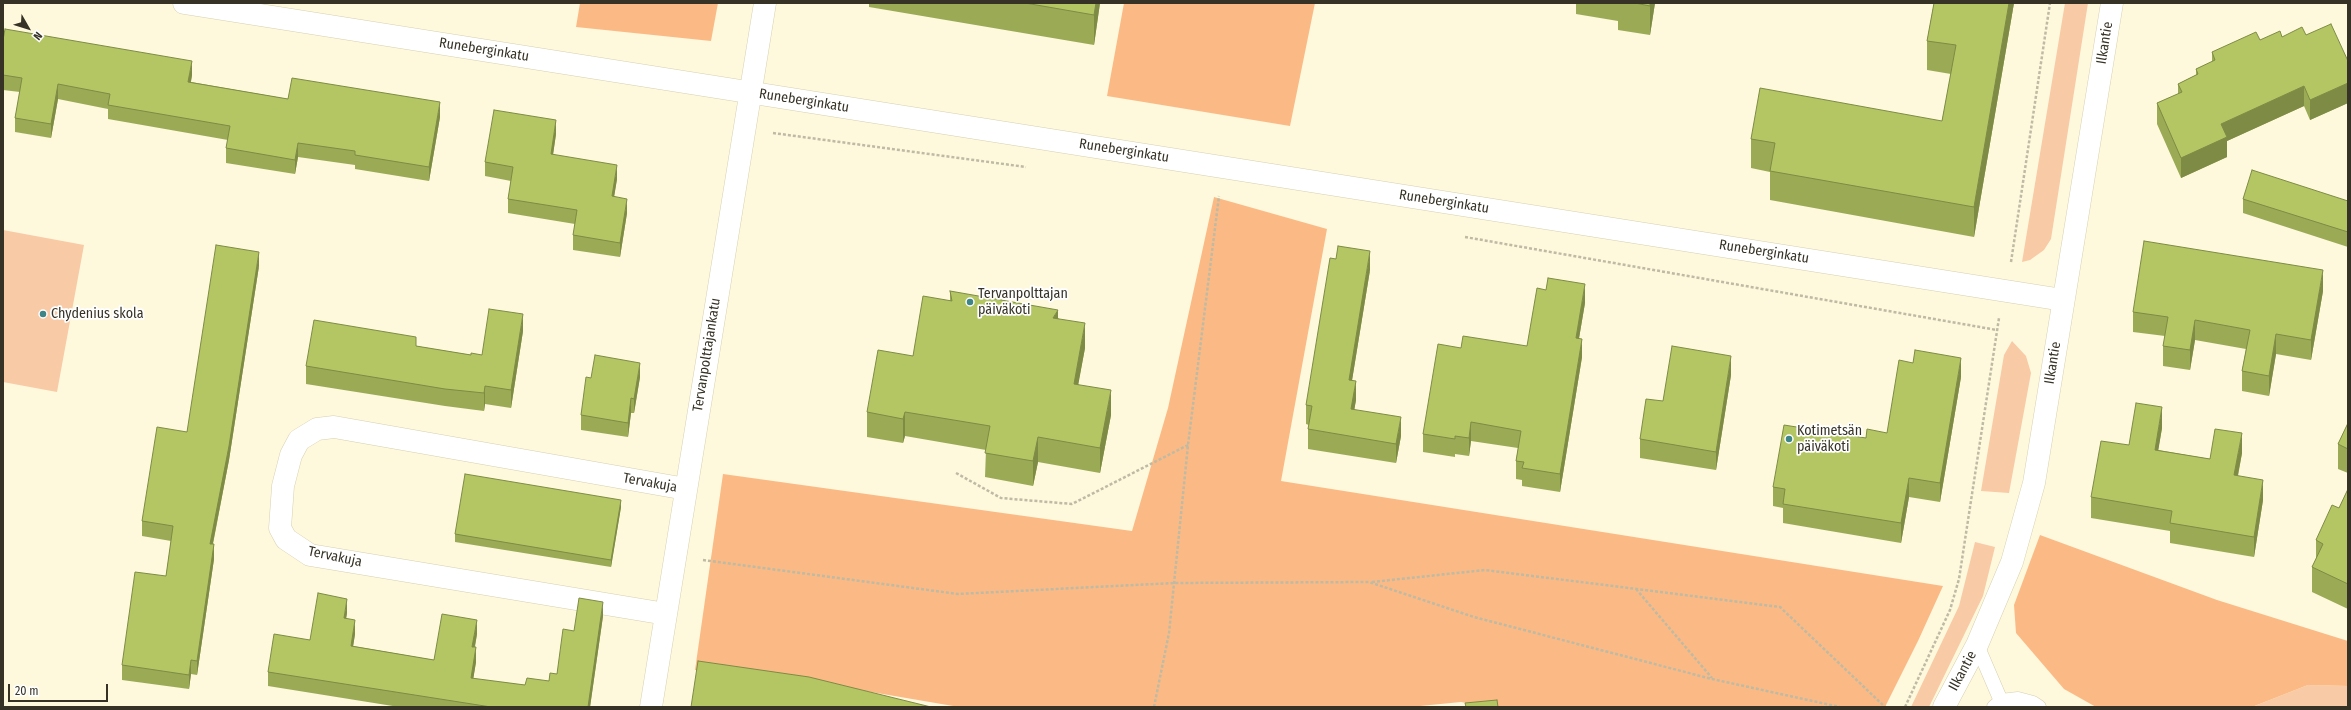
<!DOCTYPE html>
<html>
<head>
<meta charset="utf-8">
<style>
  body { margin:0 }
  #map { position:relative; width:2351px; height:710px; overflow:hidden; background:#fef9dd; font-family:"Fira Sans Condensed",sans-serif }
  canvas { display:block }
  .frame { position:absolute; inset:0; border:4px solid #363326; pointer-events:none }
  .north { position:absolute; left:8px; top:8px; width:40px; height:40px; -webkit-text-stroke:3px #fff; paint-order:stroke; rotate:129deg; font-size:11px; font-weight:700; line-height:16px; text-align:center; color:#363326 }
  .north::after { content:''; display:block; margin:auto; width:14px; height:18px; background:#363326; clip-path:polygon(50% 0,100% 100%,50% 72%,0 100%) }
  .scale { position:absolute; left:8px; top:684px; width:100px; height:18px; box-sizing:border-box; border:2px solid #363326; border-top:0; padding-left:5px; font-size:12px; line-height:14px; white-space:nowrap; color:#363326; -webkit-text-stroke:3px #fff; paint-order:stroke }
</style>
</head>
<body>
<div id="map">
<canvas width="2351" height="710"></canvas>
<div class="frame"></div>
<div class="north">N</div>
<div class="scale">20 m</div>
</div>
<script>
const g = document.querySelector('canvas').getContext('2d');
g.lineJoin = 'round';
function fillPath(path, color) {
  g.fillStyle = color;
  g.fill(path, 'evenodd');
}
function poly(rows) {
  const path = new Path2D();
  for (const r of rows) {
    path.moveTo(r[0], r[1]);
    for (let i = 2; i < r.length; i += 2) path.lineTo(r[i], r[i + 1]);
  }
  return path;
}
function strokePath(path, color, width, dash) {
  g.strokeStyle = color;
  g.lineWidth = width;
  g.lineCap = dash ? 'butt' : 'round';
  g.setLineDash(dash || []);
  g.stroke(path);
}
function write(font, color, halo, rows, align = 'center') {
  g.font = font + ' "Fira Sans Condensed",sans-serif';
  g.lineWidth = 3.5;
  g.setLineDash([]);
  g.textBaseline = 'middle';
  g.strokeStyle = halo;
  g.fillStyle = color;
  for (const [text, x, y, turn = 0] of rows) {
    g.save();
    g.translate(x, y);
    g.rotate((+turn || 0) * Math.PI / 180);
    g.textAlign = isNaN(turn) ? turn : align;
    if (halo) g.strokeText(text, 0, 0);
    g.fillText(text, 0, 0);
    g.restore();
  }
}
const green = poly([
  [2065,3,2088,3,2051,239,2044,250,2030,260,2022,262],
  [3,230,84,245,57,392,3,382],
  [2012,341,2026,356,2031,373,2009,493,1981,491,2004,355],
  [1975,542,1995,547,1983,596,1929,707,1911,707,1959,606],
  [2308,685,2348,686,2348,707,2252,707]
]);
const forest = poly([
  [580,3,718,3,711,41,576,27],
  [1124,3,1315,3,1290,126,1107,96],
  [1214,197,1327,229,1281,481,1943,586,1918,641,1885,707,1486,707,1461,702,1410,707,959,707,830,685,695,670,723,474,1132,531,1168,408],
  [2040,535,2217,600,2348,641,2348,686,2308,685,2252,707,2096,707,2064,689,2016,633,2014,605]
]);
const path = poly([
  [773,133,1026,167],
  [1465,237,1997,330],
  [2011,262,2050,3],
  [956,473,1001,498,1072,504,1188,445],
  [703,560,958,594,1174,583,1369,582,1474,617,1712,679,1840,707],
  [1372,582,1485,570,1780,607,1885,707],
  [1636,589,1712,678],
  [1154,707,1169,633,1188,445,1219,196],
  [1905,707,1950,610,1959,579,1999,318]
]);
const lane = poly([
  [1977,645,2001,701],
  [1994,707,2001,701,2018,699,2033,703,2039,707]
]);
const street = poly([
  [184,3,2063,300],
  [666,614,310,555,286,539,280,528,283,486,291,455,299,440,317,429,334,427,686,489],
  [651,707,765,3],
  [1944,707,1977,645,2012,562,2034,483,2112,3]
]);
const wall = poly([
  [869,3,1100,3,1094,45,869,7],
  [1576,3,1655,3,1650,35,1618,30,1618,21,1576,14],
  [1934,3,2014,3,1974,237,1770,200,1770,172,1751,168,1751,139,1942,121,1951,74,1927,70,1927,41],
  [2306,35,2348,61,2348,103,2310,120,2304,106,2227,141,2227,157,2181,178,2157,124,2157,103,2178,94,2178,84,2196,75,2196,69,2212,62,2212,52,2260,40,2282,37],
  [3,40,192,75,191,82,288,99,440,117,429,181,355,169,355,165,298,157,295,174,226,163,226,148,228,140,108,119,108,109,58,99,51,138,15,132,15,118,20,92,3,90],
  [556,134,553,154,617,179,614,196,627,213,620,257,573,250,573,235,575,224,508,213,508,199,511,181,485,176,485,162],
  [2243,199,2348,201,2348,247,2243,213],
  [259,266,229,460,213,544,214,559,197,675,191,674,189,689,122,680,122,665,166,576,171,541,142,536,142,521,187,432],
  [1370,270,1352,380,1356,400,1354,410,1401,436,1396,463,1308,449,1308,429,1309,425,1306,424,1306,405],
  [950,291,1058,318,1085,348,1078,384,1111,415,1100,473,1038,462,1033,486,985,477,986,450,905,436,903,443,867,437,867,412,913,356,950,301],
  [2323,291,2311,360,2276,354,2269,396,2242,391,2242,371,2246,349,2195,340,2190,370,2163,366,2163,346,2165,336,2133,332,2133,312],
  [1585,303,1579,338,1582,357,1560,492,1522,486,1522,480,1516,479,1516,461,1518,448,1471,441,1469,456,1455,454,1455,457,1423,452,1423,434,1461,348,1527,346],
  [523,331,511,408,485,404,484,411,445,406,306,384,306,366,416,346,471,355,482,355],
  [1731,375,1716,470,1640,458,1640,439],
  [640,377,634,413,631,413,628,437,581,430,581,415,591,378],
  [1961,377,1940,502,1909,497,1901,543,1783,523,1783,508,1773,506,1773,487,1866,438,1887,433],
  [2348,423,2348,473,2338,469,2338,444],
  [2162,428,2158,450,2210,459,2242,453,2238,476,2263,500,2254,557,2170,543,2170,531,2091,518,2091,497,2129,445],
  [2348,489,2348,609,2312,592,2312,567,2316,559,2316,540,2339,508],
  [621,507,611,567,455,542,455,534],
  [347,613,346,618,355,634,353,646,434,660,477,634,475,647,476,662,473,679,525,685,549,681,557,674,574,631,603,616,590,707,399,707,268,686,268,672,310,640]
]);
const shadedWall = poly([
  [1096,3,1100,3,1094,45,1094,15],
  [1650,3,1655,3,1650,35],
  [2009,3,2014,3,1974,237,1974,207],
  [192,61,192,75,188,96,188,82],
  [2348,83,2348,103,2310,120,2310,100],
  [58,84,58,99,51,138,51,124],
  [2304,86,2304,106,2227,141,2227,157,2181,178,2181,158,2221,124],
  [440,102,440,117,429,181,429,167],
  [556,120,556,134,551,169,551,154],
  [298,143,298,157,295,174,295,160],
  [617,165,617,179,612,210,612,196],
  [627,199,627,213,620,257,620,243],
  [1370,251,1370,270,1349,399,1349,380],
  [259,252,259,266,229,460,210,558,210,544],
  [2323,270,2323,291,2311,360,2311,340],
  [1585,284,1585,303,1576,356,1576,338],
  [1058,310,1058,335,1053,318],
  [523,314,523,331,511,408,511,390],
  [2195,320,2195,340,2190,370,2190,350],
  [1085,323,1085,348,1074,408,1074,384],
  [2276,334,2276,354,2269,396,2269,376],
  [1582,339,1582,357,1560,492,1560,474],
  [1731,356,1731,375,1716,470,1716,452],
  [1961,358,1961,377,1940,502,1940,483],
  [640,363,640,377,634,413,634,399],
  [1356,381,1356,400,1351,429,1351,409],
  [485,386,485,404,484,411,484,393],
  [1111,390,1111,415,1100,473,1100,448],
  [631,398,631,413,628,437,628,423],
  [2162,407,2162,428,2155,470,2155,450],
  [905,412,905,436,903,443,903,419],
  [1401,417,1401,436,1396,463,1396,444],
  [1471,422,1471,441,1469,456,1469,438],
  [2242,433,2242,453,2234,495,2234,475],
  [1038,437,1038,462,1033,486,1033,461],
  [1909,478,1909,497,1901,543,1901,523],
  [2263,480,2263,500,2254,557,2254,537],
  [621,500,621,507,611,567,611,560],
  [214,544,214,559,197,675,197,661],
  [347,599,347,613,344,632,344,618],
  [603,602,603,616,590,707,588,707],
  [355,620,355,634,351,660,351,646],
  [477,620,477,634,472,661,472,647],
  [476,647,476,662,471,693,471,678],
  [191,660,191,674,189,689,189,675]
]);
const building = poly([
  [1025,3,1096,3,1094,15,1025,3],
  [1635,3,1650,3,1650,6,1635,3],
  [1934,3,2009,3,1974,207,1770,171,1775,143,1751,139,1760,88,1942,121,1956,45,1927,41,1934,3],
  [2331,24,2348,61,2348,83,2310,100,2304,86,2221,124,2227,137,2181,158,2157,103,2182,92,2178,84,2198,74,2196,69,2215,60,2212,52,2256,32,2260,40,2280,31,2282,37,2302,27,2306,35,2331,24],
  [5,29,192,61,188,82,288,99,292,78,440,102,429,167,355,155,355,151,298,143,295,160,226,148,230,126,108,105,110,94,58,84,51,124,15,118,22,78,3,75,3,40,5,29],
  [494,110,556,120,551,154,617,165,612,196,627,199,620,243,573,235,577,210,508,199,513,167,485,162,494,110],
  [2252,170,2348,201,2348,232,2243,199,2252,170],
  [2144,241,2323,270,2311,340,2276,334,2269,376,2242,371,2250,330,2195,320,2190,350,2163,346,2168,317,2133,312,2144,241],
  [216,245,259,252,229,446,210,544,214,544,197,661,191,660,189,675,122,665,135,572,166,576,173,526,142,521,157,427,187,432,216,245],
  [1338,246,1370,251,1349,380,1356,381,1351,409,1401,417,1396,444,1308,429,1312,406,1306,405,1330,258,1336,259,1338,246],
  [1548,278,1585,284,1576,338,1582,339,1560,474,1522,468,1524,462,1516,461,1521,431,1471,422,1469,438,1455,436,1455,439,1423,434,1438,344,1461,348,1463,336,1527,346,1537,288,1546,290,1548,278],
  [950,291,1058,310,1053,318,1085,323,1074,384,1111,390,1100,448,1038,437,1033,461,985,453,990,426,905,412,903,419,867,412,878,350,913,356,923,296,952,301,950,291],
  [489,309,523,314,511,390,485,386,484,393,445,389,306,366,314,320,416,337,416,346,471,355,471,353,482,355,489,309],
  [1672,346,1731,356,1716,452,1640,439,1646,399,1663,401,1672,346],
  [1915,350,1961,358,1940,483,1909,478,1901,523,1783,504,1785,489,1773,487,1784,425,1866,438,1867,429,1887,433,1899,360,1913,363,1915,350],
  [595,355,640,363,634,399,631,398,628,423,581,415,586,377,591,378,595,355],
  [2136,403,2162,407,2155,450,2210,459,2215,429,2242,433,2234,475,2263,480,2254,537,2170,523,2172,511,2091,497,2101,441,2129,445,2136,403],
  [2348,423,2348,449,2338,444,2348,423],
  [465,474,621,500,611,560,455,534,465,474],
  [2348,489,2348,584,2312,567,2323,544,2316,540,2332,505,2339,508,2348,489],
  [318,593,347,599,344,618,355,620,351,646,434,660,442,614,477,620,472,647,476,647,471,678,525,685,527,678,549,681,550,673,557,674,563,629,574,631,579,598,603,602,588,707,491,707,268,672,274,634,310,640,318,593],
  [698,661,809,677,931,707,691,707,698,661],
  [1497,700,1498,707,1466,707,1465,703,1497,700]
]);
const markers = [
  [970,302,4,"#3d8586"],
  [43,314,4,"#3d8586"],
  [1789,439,4,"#3d8586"]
];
const streetNames = [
  ["Ilkantie",2105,43,-81],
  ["Runeberginkatu",484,50,9],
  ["Runeberginkatu",804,101,9],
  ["Runeberginkatu",1124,151,9],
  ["Runeberginkatu",1444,202,9],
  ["Runeberginkatu",1764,252,9],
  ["Tervanpolttajankatu",707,355,-81],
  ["Ilkantie",2053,363,-81],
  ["Tervakuja",650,483,10],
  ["Tervakuja",335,557,12],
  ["Ilkantie",1963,671,-62]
];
const poiNames = [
  ["Tervanpolttajan",978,294],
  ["päiväkoti",978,310],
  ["Chydenius skola",51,314],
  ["Kotimetsän",1797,431],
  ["päiväkoti",1797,447]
];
fillPath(green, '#f8caa6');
fillPath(forest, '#fbba85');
strokePath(lane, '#d6d0ae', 15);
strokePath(street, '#d6d0ae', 23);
strokePath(path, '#bebaa3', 2.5, [3, 2]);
strokePath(lane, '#fff', 14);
strokePath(street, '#fff', 22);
fillPath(wall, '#9baa55');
fillPath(shadedWall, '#7e8b45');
fillPath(building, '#b4c663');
strokePath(building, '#7e8b45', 1);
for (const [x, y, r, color] of markers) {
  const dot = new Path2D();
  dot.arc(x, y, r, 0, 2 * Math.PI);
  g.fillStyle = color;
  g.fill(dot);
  strokePath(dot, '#fff', 1.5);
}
write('14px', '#363326', '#fff', streetNames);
write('14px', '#363326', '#fff', poiNames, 'left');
</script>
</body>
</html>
